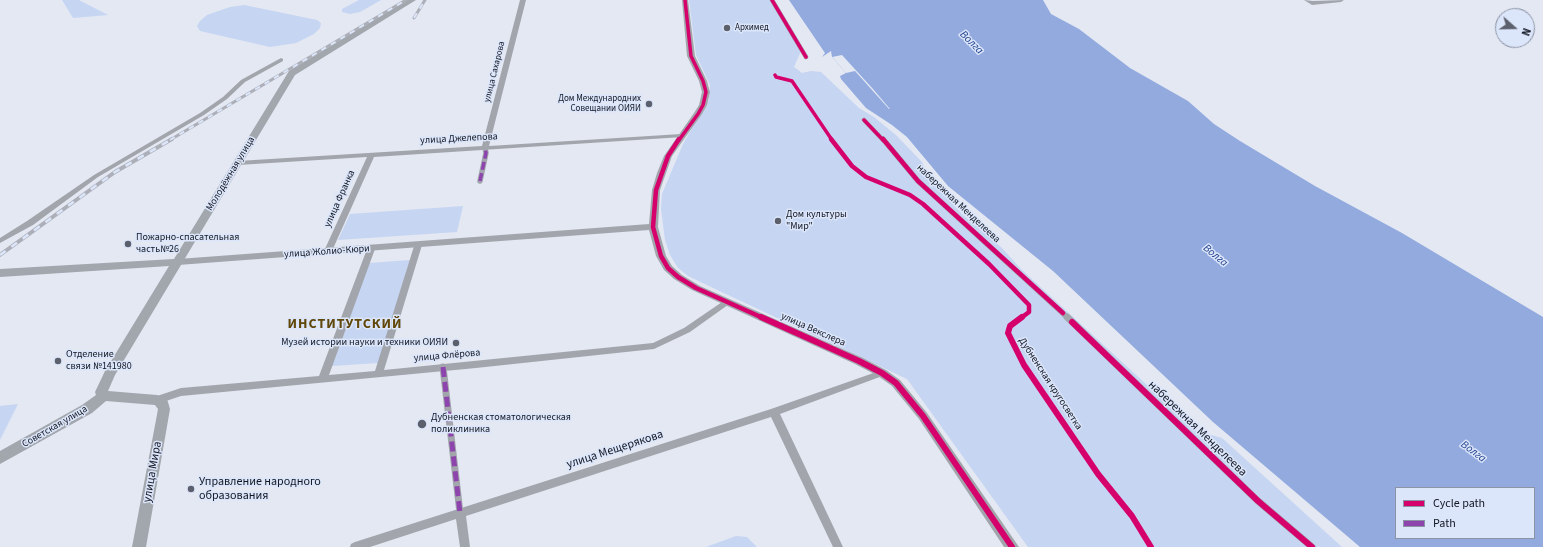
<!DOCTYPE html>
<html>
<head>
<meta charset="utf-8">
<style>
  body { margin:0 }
  #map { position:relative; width:1543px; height:547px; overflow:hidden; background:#e3e8f3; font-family:"Source Sans 3",sans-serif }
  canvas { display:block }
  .legend { position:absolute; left:1395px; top:487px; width:140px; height:52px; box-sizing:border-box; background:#dce6fa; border:1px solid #8b93a4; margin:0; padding:5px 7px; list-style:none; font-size:12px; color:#121723 }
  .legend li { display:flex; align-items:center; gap:8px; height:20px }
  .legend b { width:20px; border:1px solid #8b93a4 }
  .north { position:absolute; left:1495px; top:8px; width:40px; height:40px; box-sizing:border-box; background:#dce6fa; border:1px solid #8b93a4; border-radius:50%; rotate:110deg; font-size:11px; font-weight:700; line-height:16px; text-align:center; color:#121723 }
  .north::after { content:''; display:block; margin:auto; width:14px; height:18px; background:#5b606c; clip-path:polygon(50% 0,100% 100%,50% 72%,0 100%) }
</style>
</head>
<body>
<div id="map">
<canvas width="1543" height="547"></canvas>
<ul class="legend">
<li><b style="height:5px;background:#d6006c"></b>Cycle path</li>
<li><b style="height:5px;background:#8e44ad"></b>Path</li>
</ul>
<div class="north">N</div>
</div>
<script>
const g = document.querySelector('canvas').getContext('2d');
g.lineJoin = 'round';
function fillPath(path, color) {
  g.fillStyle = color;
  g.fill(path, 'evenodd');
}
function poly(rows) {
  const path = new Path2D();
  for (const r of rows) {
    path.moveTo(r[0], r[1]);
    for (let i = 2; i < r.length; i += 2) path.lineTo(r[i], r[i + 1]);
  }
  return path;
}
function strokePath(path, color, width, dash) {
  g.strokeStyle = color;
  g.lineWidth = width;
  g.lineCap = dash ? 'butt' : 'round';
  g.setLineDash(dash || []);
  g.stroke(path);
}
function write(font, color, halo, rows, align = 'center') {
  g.font = font + ' "Source Sans 3",sans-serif';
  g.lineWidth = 3;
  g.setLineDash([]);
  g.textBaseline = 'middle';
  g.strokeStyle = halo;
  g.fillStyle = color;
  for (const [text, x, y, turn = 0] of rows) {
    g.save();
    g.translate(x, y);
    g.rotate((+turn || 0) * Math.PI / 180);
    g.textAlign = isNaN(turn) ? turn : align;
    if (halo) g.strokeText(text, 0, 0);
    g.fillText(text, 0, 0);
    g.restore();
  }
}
const green = poly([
  [62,0,79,0,108,15,73,18],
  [359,0,381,0,360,12,350,14,342,12,342,9],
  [689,0,770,0,801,51,794,67,802,73,811,71,821,72,859,108,874,117,896,135,922,162,929,178,962,214,1002,248,1022,270,1197,431,1222,438,1342,547,1028,547,907,379,711,287,688,276,678,268,670,255,665,240,661,209,662,194,683,144,709,99,710,85,696,55],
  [244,5,317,20,321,23,320,28,314,34,296,43,270,47,200,31,197,26,200,21,207,15,230,7],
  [463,206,457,232,338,240,350,214],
  [410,260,378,363,332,366,369,263],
  [18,404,0,440,0,406],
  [736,536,747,537,757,547,706,547]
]);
const water = poly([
  [789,0,1043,0,1051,14,1079,29,1130,68,1188,101,1214,124,1240,141,1315,186,1402,233,1543,317,1543,547,1360,547,1213,422,1053,271,948,186,907,137,892,125,866,108,841,79,840,76,846,73,832,57,831,51,822,57,825,53],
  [1396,488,1534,488,1534,538,1396,538]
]);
const pier = poly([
  [842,55,873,89,890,109,889,109,855,71,846,73,832,57]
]);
const pedestrianFar2 = poly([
  [772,0,806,57],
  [864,120,883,140]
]);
const pedestrianFar1 = poly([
  [883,139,918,181,1068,318],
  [480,181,486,153,485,148]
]);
const pedestrian = poly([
  [1067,317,1258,501,1312,547],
  [443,367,460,513]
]);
const minor = poly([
  [520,0,526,0,489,146,681,134,684,136,683,137,374,157,332,251,328,254,324,251,367,157,238,165,235,163,238,161,482,146,520,0],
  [1304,0,1313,1,1344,0,1341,2,1312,5,1304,0],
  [281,58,283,59,283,61,245,82,227,99,204,115,98,177,33,225,0,243,0,238,27,221,94,175,200,113,223,97,241,80,281,58],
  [415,243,418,243,422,245,384,370,653,343,684,328,725,300,731,300,732,302,690,332,654,349,476,368,181,396,157,404,154,403,152,400,154,397,181,388,319,376,367,249,371,246,375,249,329,375,375,371,415,243],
  [882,370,885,371,887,373,885,375,780,414,843,547,833,547,771,417,466,516,470,547,460,547,456,519,370,547,350,547,351,544,355,542,771,409,882,370]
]);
const tertiary = poly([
  [682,0,688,0,695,56,707,81,710,92,707,105,702,114,672,156,660,190,658,227,666,256,672,266,682,275,700,286,863,358,886,370,900,380,927,413,1019,547,1004,547,919,419,892,386,878,376,855,364,692,290,674,279,664,270,656,256,649,230,178,265,173,262,178,259,649,224,652,190,657,173,664,156,694,113,699,105,702,92,699,81,687,56,682,0]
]);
const secondary = poly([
  [407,0,416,0,295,75,115,375,108,391,157,395,167,399,170,409,146,547,132,547,156,420,158,409,155,405,106,401,92,413,0,464,0,451,82,405,96,395,95,392,105,371,169,266,0,277,0,269,174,259,289,71,407,0]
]);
const railFar1 = poly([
  [414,18,425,0],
  [170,140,406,0]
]);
const rail = poly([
  [0,255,115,172,172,139]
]);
const quietFar1 = poly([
  [480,181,486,153,485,148]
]);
const quiet = poly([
  [443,367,460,513]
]);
const cyclewayFar2 = poly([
  [772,0,806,57],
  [775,75,776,77,792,81,832,140],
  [864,120,883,140],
  [679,140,698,114,703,105,706,92,703,81,691,56,685,0]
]);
const cyclewayFar1 = poly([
  [679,139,668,156,656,190,653,227,661,256,668,268,678,277,696,288,763,318],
  [831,139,852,166,866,177,910,195,923,204,989,264,1029,305,1029,312,1021,318],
  [883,139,918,181,1063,313]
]);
const cycleway = poly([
  [761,317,859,361,882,373,896,383,923,416,1012,547],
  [1022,317,1010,326,1008,333,1024,365,1098,474,1132,516,1151,547],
  [1072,322,1258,501,1312,547]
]);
const markers = [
  [727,28,4,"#5b606c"],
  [649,104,4,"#5b606c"],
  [778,221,4,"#5b606c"],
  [128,244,4,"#5b606c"],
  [456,343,4,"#5b606c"],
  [58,361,4,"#5b606c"],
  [422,424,5,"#5b606c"],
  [191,489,4,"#5b606c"]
];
const farPoinames = [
  ["Архимед",735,28],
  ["Дом Международних",641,99,"right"],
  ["Совещании ОИЯИ",641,109,"right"]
];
const farStreetnames = [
  ["улица Сахарова",495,72,-76]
];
const streetNames = [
  ["улица Джелепова",459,139,-3],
  ["Молодёжная улица",231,174,-59],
  ["улица Франка",340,199,-66],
  ["набережная Менделеева",958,204,43],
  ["улица Жолио-Кюри",327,252,-4],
  ["улица Векслера",813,330,24],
  ["улица Флёрова",447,356,-5],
  ["Дубненская кругосветка",1050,384,57],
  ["Советская улица",55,427,-30]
];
const poiNames = [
  ["Дом культуры",786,215],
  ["\"Мир\"",786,227],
  ["Пожарно-спасательная",136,238],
  ["часть№26",136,250],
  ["Музей истории науки и техники ОИЯИ",448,343,"right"],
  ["Отделение",66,355],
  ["связи №141980",66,367],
  ["Дубненская стоматологическая",431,418],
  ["поликлиника",431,430]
];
const waterNames = [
  ["Волга",971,43,45],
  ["Волга",1215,256,39],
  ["Волга",1473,452,36]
];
const nearStreetnames = [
  ["набережная Менделеева",1197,429,44],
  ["улица Мещерякова",615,450,-18],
  ["улица Мира",153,472,-80]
];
const nearPoinames = [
  ["Управление народного",199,482],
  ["образования",199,496]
];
const districtNames = [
  ["ИНСТИТУТСКИЙ",345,325]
];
fillPath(green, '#c6d5f2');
fillPath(water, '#92aade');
fillPath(pier, '#e3e8f3');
strokePath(pedestrianFar2, '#a2a6ac', 4.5);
strokePath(pedestrianFar1, '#a2a6ac', 5.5);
strokePath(pedestrian, '#a2a6ac', 7);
fillPath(minor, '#a2a6ac');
fillPath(tertiary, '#a2a6ac');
fillPath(secondary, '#a2a6ad');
strokePath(railFar1, '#acafb8', 3);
strokePath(rail, '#acafb8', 4);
strokePath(railFar1, '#dce6fa', 2, [5.5]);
strokePath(rail, '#dce6fa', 2.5, [7]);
strokePath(quietFar1, '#8e44ad', 3.5, [8, 3.5]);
strokePath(quiet, '#8e44ad', 5, [10, 5]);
strokePath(cyclewayFar2, '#d6006c', 3.5);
strokePath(cyclewayFar1, '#d6006c', 4.5);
strokePath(cycleway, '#d6006c', 6);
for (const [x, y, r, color] of markers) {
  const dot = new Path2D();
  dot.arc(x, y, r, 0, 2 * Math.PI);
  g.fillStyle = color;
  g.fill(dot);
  strokePath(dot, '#dce6fa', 1.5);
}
write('9px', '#121723', '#dce6fa', farPoinames, 'left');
write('9px', '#121723', '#dce6fa', farStreetnames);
write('10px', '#121723', '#dce6fa', streetNames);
write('10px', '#121723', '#dce6fa', poiNames, 'left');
write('italic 11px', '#1b3b8b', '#dce6fa', waterNames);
write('12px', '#121723', '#dce6fa', nearStreetnames);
write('12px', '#121723', '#dce6fa', nearPoinames, 'left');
g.letterSpacing = '1px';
write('bold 14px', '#60470a', '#dce6fa', districtNames);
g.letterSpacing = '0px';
</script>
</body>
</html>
